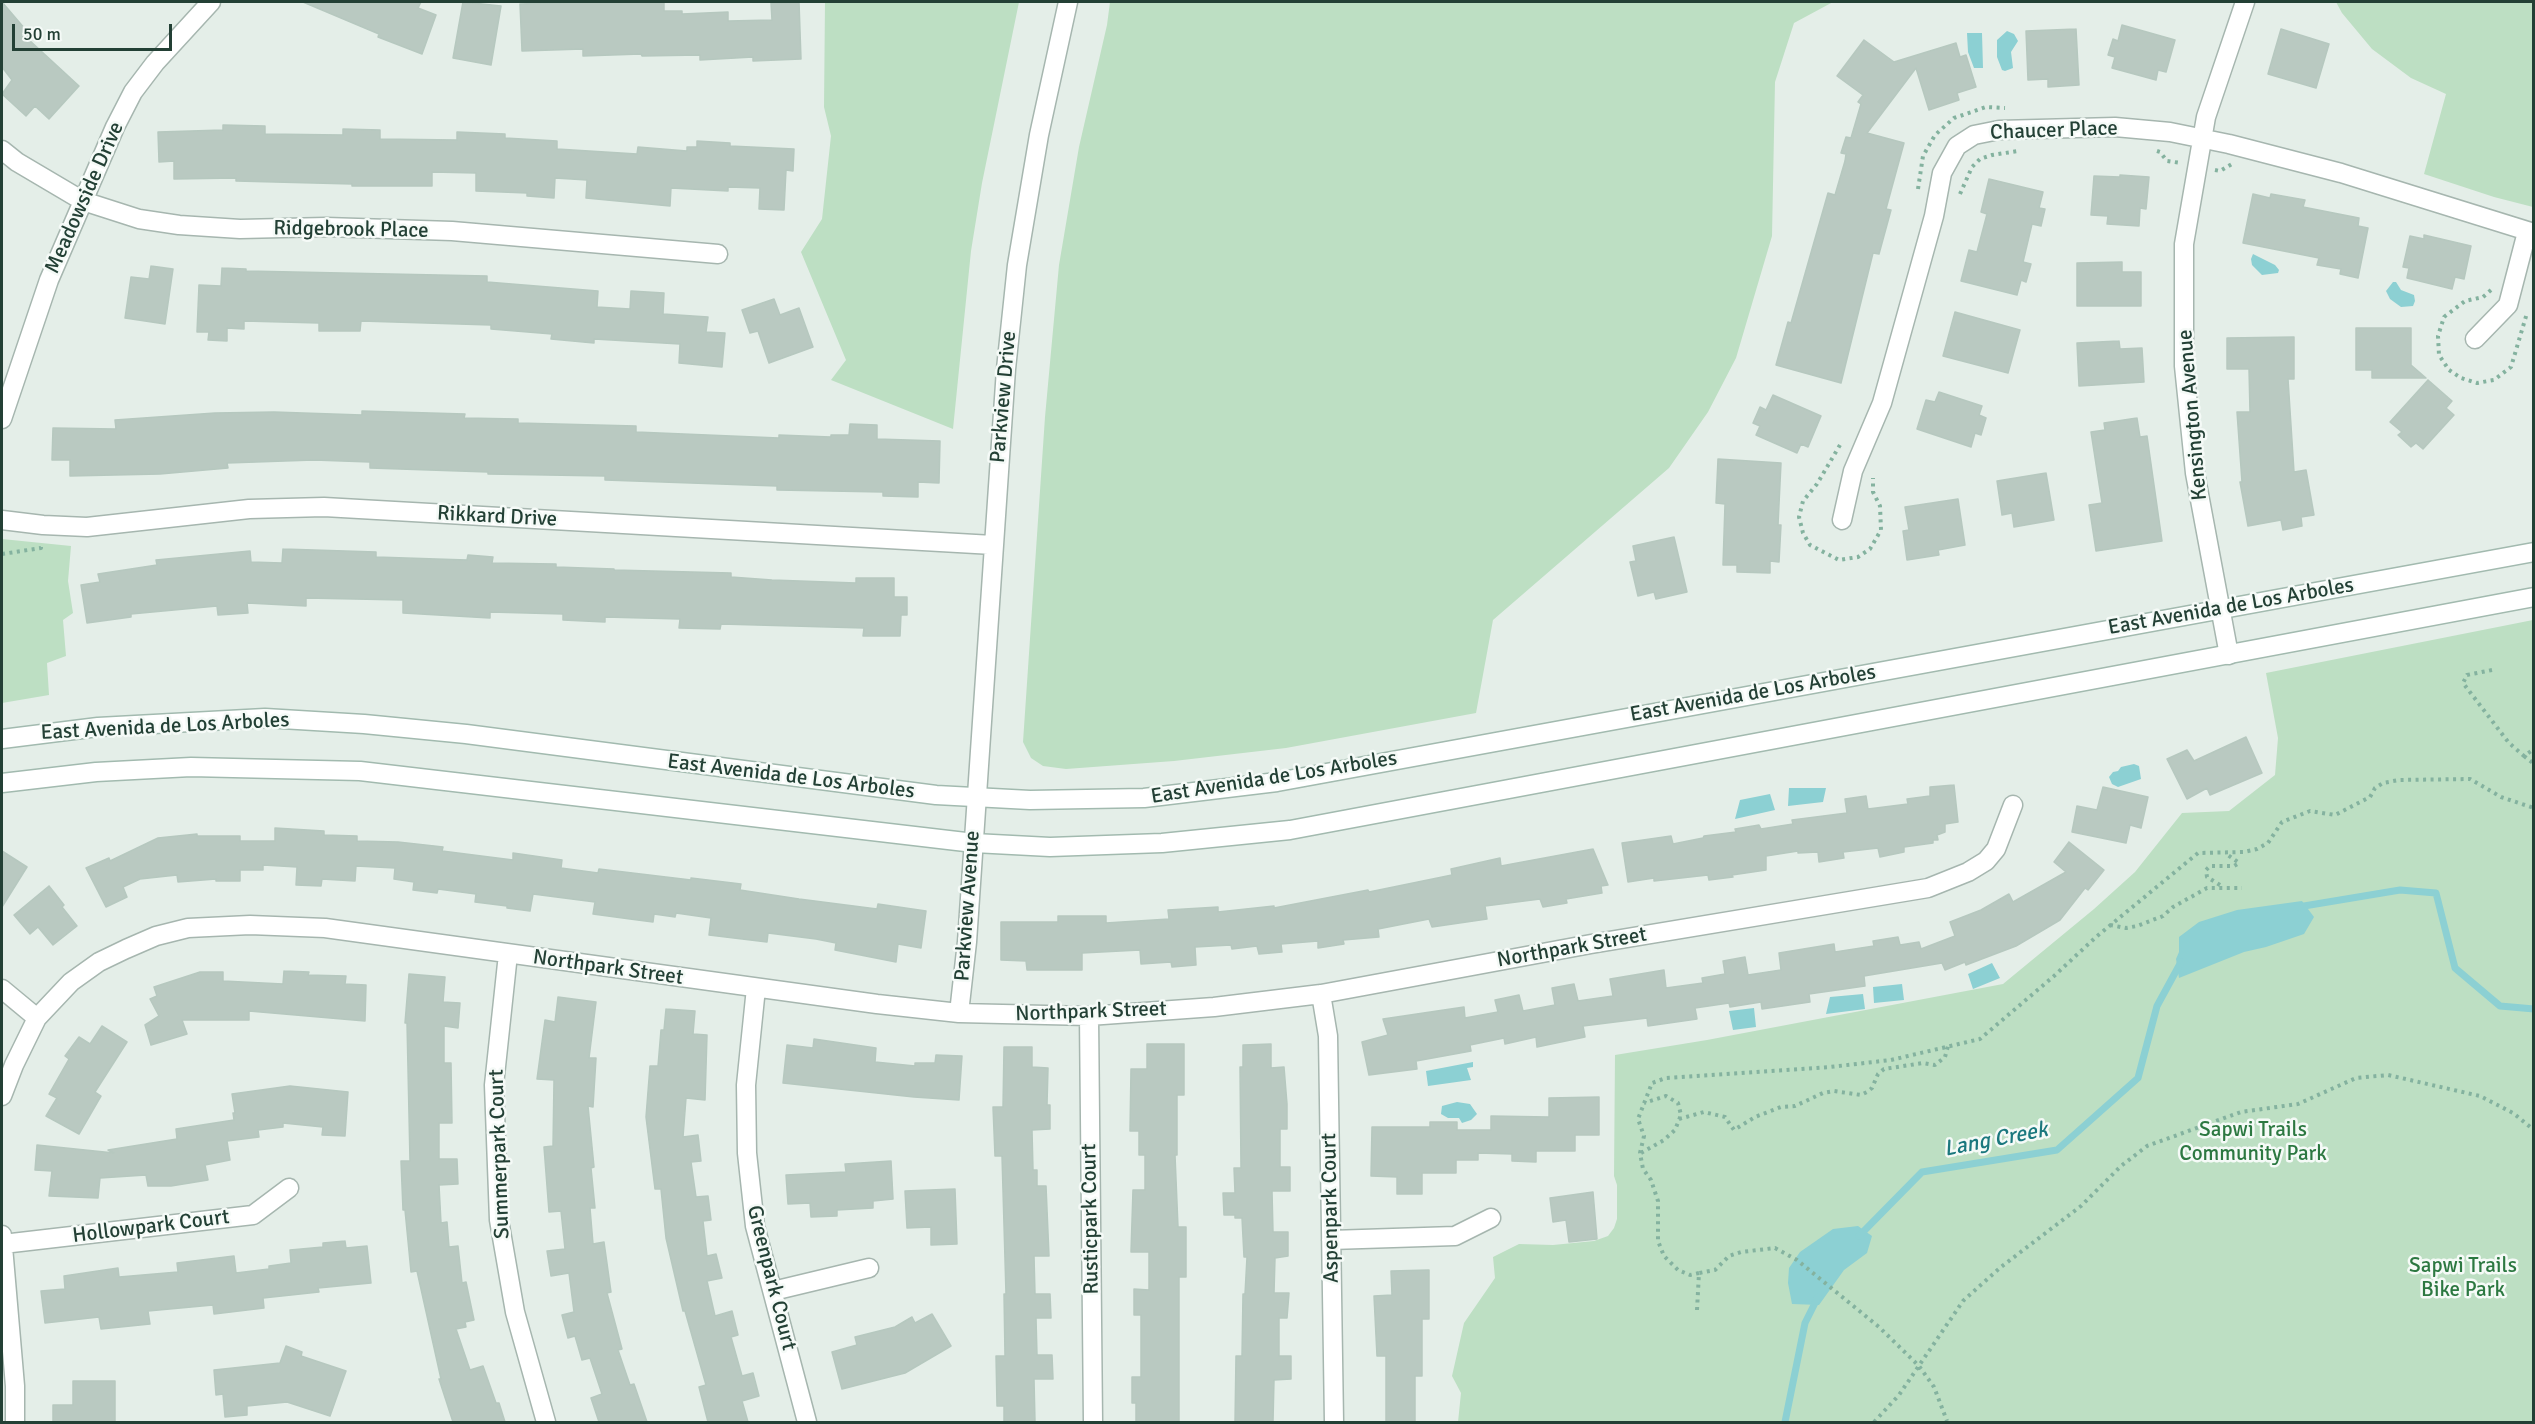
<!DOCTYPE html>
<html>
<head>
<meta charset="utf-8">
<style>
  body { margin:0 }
  #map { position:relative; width:2535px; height:1424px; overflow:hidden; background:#e4eee8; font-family:Signika,sans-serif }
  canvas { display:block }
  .frame { position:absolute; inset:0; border:3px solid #234035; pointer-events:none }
  .scale { position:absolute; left:12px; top:24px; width:160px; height:27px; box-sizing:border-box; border:3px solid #234035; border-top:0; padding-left:8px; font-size:18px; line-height:21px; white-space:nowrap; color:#234035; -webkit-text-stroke:4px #f5faf7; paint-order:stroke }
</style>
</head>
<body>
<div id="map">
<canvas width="2535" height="1424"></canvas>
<div class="frame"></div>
<div class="scale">50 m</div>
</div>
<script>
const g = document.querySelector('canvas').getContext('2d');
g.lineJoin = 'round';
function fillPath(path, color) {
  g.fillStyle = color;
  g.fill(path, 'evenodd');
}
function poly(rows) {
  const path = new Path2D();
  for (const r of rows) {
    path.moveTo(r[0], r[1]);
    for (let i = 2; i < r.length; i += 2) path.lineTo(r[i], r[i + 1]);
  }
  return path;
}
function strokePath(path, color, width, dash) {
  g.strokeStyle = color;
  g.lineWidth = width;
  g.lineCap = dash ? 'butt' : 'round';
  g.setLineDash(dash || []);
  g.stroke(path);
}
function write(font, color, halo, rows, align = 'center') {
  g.font = font + ' Signika,sans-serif';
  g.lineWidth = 5;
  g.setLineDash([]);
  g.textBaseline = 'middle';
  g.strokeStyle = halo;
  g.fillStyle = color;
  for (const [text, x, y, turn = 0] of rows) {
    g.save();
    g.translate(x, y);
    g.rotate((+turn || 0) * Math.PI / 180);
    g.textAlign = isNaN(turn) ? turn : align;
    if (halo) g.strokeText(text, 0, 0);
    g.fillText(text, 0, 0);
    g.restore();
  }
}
const green = poly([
  [825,2,1019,2,982,183,971,251,953,429,831,380,846,360,801,252,822,219,831,136,824,107],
  [1110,2,1833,2,1794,23,1775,82,1772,236,1736,358,1708,412,1669,468,1493,620,1476,713,1286,748,1174,761,1066,769,1043,766,1031,758,1023,742,1045,417,1059,265,1079,147,1107,25],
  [2336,2,2533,2,2533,207,2494,197,2424,174,2446,94,2411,78,2372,49,2342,13],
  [2,539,71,546,68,581,73,613,63,620,66,656,47,663,49,695,2,703],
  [2533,620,2533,1422,1458,1422,1461,1393,1452,1376,1464,1323,1495,1278,1493,1257,1519,1244,1553,1245,1594,1241,1608,1236,1614,1228,1617,1219,1617,1185,1614,1176,1615,1055,1707,1040,2003,984,2094,909,2135,872,2182,813,2229,811,2275,775,2278,738,2266,673]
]);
const water = poly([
  [2007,31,2014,34,2018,41,2011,52,2013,68,2005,71,2002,70,1997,57,1997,40],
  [1967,33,1982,33,1983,68,1974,68,1968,52],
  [2253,254,2275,265,2279,270,2278,273,2262,275,2252,265,2251,259],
  [2393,282,2396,282,2401,290,2414,295,2415,301,2413,306,2401,307,2390,299,2386,291],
  [2134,764,2139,766,2141,779,2118,787,2112,784,2109,777,2113,772,2118,771,2121,767],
  [1789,788,1826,788,1823,802,1788,806],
  [1770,794,1775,810,1735,819,1740,800],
  [2302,901,2314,917,2304,934,2266,947,2244,952,2179,978,2176,959,2179,952,2179,937,2199,922,2237,910],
  [1992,963,2000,978,1973,989,1968,974],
  [1902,984,1904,1000,1874,1003,1873,987],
  [1863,994,1865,1009,1826,1014,1830,997],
  [1754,1008,1756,1027,1733,1030,1729,1011],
  [1473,1062,1473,1067,1467,1068,1471,1080,1428,1086,1426,1071],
  [1457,1102,1470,1104,1477,1114,1471,1120,1462,1123,1459,1118,1448,1118,1441,1114,1442,1106],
  [1858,1226,1872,1236,1867,1253,1844,1270,1819,1305,1792,1304,1788,1283,1789,1268,1800,1252,1833,1229]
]);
const stream = poly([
  [2298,907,2400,890,2436,893,2455,968,2500,1006,2534,1009],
  [1859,1236,1922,1172,2057,1150,2138,1078,2157,1006,2181,962],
  [1785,1422,1805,1323,1818,1297]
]);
const building = poly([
  [2,2,31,36,28,39,79,86,49,119,35,106,26,116,2,94,12,80,2,67,2,2],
  [303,2,421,2,418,8,436,15,422,54,378,37,379,34,303,2],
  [463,2,501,6,491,65,453,58,463,2],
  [572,2,664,2,664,11,682,11,682,14,728,12,728,21,772,20,771,3,799,2,801,59,753,61,753,57,700,60,700,55,642,56,641,54,583,56,583,49,522,51,520,4,572,2],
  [2122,25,2175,40,2166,72,2158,70,2156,80,2112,68,2115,57,2108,55,2113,39,2118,41,2122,25],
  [2076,29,2079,85,2048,87,2048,79,2028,80,2026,31,2076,29],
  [2281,29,2329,44,2316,88,2268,74,2281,29],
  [1864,40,1894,62,1956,43,1960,57,1966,55,1976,87,1957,93,1959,100,1929,110,1916,68,1867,133,1904,143,1886,209,1891,210,1879,254,1873,253,1841,383,1776,365,1788,322,1791,323,1828,193,1835,195,1845,161,1846,154,1841,153,1846,137,1851,138,1861,104,1858,102,1863,95,1837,76,1864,40],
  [223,125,265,126,265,134,343,135,343,129,380,130,380,139,457,140,457,132,505,134,505,138,557,141,557,149,637,154,638,147,687,151,687,147,697,147,697,141,730,143,730,146,794,149,793,171,786,170,784,210,759,209,760,188,728,187,728,191,671,188,670,206,586,198,587,180,555,178,554,198,527,196,527,193,476,191,476,173,432,172,432,186,352,186,352,184,236,181,236,178,174,179,174,161,159,162,158,132,223,130,223,125],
  [2120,175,2149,177,2146,209,2140,208,2139,226,2107,224,2108,216,2091,215,2094,176,2120,177,2120,175],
  [1989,179,2043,192,2039,208,2045,209,2041,226,2032,224,2023,262,2031,264,2026,282,2021,280,2017,295,1961,281,1969,250,1977,252,1987,214,1981,212,1989,179],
  [2253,194,2270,198,2271,194,2305,200,2303,207,2359,218,2358,226,2368,228,2358,278,2340,274,2341,269,2317,265,2319,258,2243,243,2253,194],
  [2424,235,2471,246,2464,279,2455,277,2452,289,2407,278,2409,268,2403,267,2410,236,2424,239,2424,235],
  [2122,262,2122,272,2141,272,2141,306,2077,306,2077,263,2122,262],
  [151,266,173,269,165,324,125,318,131,277,149,279,151,266],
  [222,268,246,269,246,271,487,276,487,282,598,291,597,307,630,309,631,291,664,293,663,314,708,317,706,332,725,333,722,367,679,363,680,344,594,339,594,343,551,339,552,334,491,329,491,325,361,321,360,331,319,331,319,323,244,321,244,329,227,328,227,341,208,340,209,332,197,332,199,285,221,286,222,268],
  [774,299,780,315,799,308,813,347,769,363,758,331,750,333,742,310,774,299],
  [1955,312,2020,330,2008,373,1943,356,1955,312],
  [2356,328,2411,328,2411,365,2426,378,2372,378,2372,370,2356,370,2356,328],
  [2294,337,2294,379,2288,379,2294,472,2306,470,2314,515,2301,517,2302,526,2283,530,2281,520,2248,526,2240,482,2242,482,2237,412,2250,412,2249,369,2227,369,2227,338,2294,337],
  [2119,341,2120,349,2142,348,2144,382,2079,386,2077,343,2119,341],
  [2428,380,2452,401,2446,408,2454,415,2423,449,2416,443,2411,447,2398,435,2402,432,2390,422,2428,380],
  [1939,392,1982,406,1979,415,1986,418,1981,435,1975,433,1971,447,1917,429,1926,400,1935,402,1939,392],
  [1773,395,1821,416,1808,447,1801,444,1797,453,1756,435,1760,426,1753,423,1760,407,1766,410,1773,395],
  [362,411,465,414,464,418,518,419,518,423,636,426,636,432,779,438,779,435,831,437,831,435,849,435,850,424,877,425,877,439,940,441,939,483,918,482,918,497,883,496,883,492,777,490,777,486,605,480,605,476,488,474,488,472,370,468,370,462,314,460,227,463,228,468,160,474,70,476,70,460,52,460,53,428,116,429,115,420,215,413,274,412,362,415,362,411],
  [2137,418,2140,437,2147,436,2162,541,2096,551,2089,505,2102,503,2091,432,2105,430,2104,423,2137,418],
  [1718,459,1781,463,1778,525,1781,525,1779,562,1770,561,1770,573,1737,572,1737,565,1723,565,1725,504,1716,503,1718,459],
  [2046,473,2054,520,2014,527,2012,513,2002,515,1997,481,2046,473],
  [1958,499,1965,545,1938,550,1939,555,1907,560,1903,531,1909,530,1905,507,1958,499],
  [1674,537,1687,592,1656,599,1654,592,1638,596,1630,562,1636,561,1633,546,1674,537],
  [283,549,376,552,376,557,467,560,468,555,493,557,492,563,556,564,556,567,614,569,614,570,731,573,731,577,772,580,856,583,856,578,894,578,894,597,907,597,907,615,901,615,900,636,863,636,864,628,721,624,720,629,679,628,680,619,605,617,605,622,563,620,563,614,490,612,490,618,403,613,403,600,306,598,306,606,247,603,248,613,218,615,217,606,131,614,131,617,87,623,81,585,100,582,98,574,157,565,156,560,250,551,251,562,282,563,283,549],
  [2246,737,2262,773,2210,795,2207,788,2187,799,2167,759,2187,750,2194,761,2246,737],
  [1954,785,1958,822,1945,824,1945,832,1937,835,1938,840,1933,840,1933,843,1904,847,1904,852,1880,857,1878,848,1843,852,1844,858,1819,862,1818,852,1798,853,1798,851,1766,856,1766,870,1732,875,1733,877,1709,880,1708,875,1654,881,1654,878,1628,882,1622,843,1671,836,1673,844,1703,838,1704,836,1736,832,1735,829,1759,825,1761,829,1793,824,1792,820,1847,813,1845,799,1866,796,1868,809,1908,804,1907,799,1930,796,1930,787,1954,785],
  [2103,787,2148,797,2141,828,2130,825,2126,843,2072,832,2077,806,2097,810,2103,787],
  [275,828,324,831,324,835,357,836,357,841,398,842,443,847,442,851,513,860,513,853,562,860,561,868,598,873,599,869,691,880,691,878,741,884,740,890,799,899,877,909,878,904,926,911,921,948,898,944,896,962,835,950,836,943,816,939,768,933,767,942,709,935,711,918,676,913,675,917,654,914,653,922,630,919,593,914,595,902,533,894,530,911,507,908,507,906,475,902,476,894,438,889,437,893,413,890,414,882,394,879,395,868,356,866,355,881,322,879,321,886,296,885,297,867,263,865,263,870,240,870,240,881,216,881,216,879,178,882,177,875,140,879,123,887,127,897,106,907,86,868,109,858,110,861,158,838,197,834,197,836,240,836,240,841,275,841,275,828],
  [2069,842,2104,870,2088,890,2085,888,2060,920,2016,946,1966,965,1965,962,1945,970,1942,963,1864,976,1865,986,1809,994,1810,1002,1762,1009,1761,1002,1730,1007,1729,1003,1695,1008,1697,1019,1648,1026,1647,1018,1583,1026,1585,1037,1537,1047,1536,1037,1505,1044,1504,1038,1470,1045,1471,1051,1416,1061,1417,1069,1369,1075,1362,1042,1388,1035,1383,1019,1464,1007,1465,1018,1498,1012,1495,1000,1519,995,1523,1011,1555,1005,1552,988,1574,984,1578,1001,1613,996,1610,979,1664,970,1666,988,1703,983,1702,978,1725,974,1723,961,1745,957,1748,975,1781,970,1779,953,1834,944,1835,952,1874,946,1873,941,1898,937,1900,945,1919,942,1921,949,1955,936,1950,922,1981,910,2009,894,2013,902,2066,872,2054,862,2069,842],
  [1593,849,1608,885,1601,886,1602,893,1566,899,1567,903,1543,907,1540,899,1485,906,1487,919,1432,927,1429,919,1378,929,1379,937,1343,940,1344,944,1318,948,1318,941,1281,944,1282,952,1259,954,1257,946,1232,949,1231,945,1195,947,1196,965,1172,967,1171,962,1141,964,1140,950,1082,953,1082,970,1027,970,1026,961,1001,960,1001,922,1058,922,1058,916,1106,916,1106,923,1169,919,1168,910,1218,907,1218,912,1274,906,1274,908,1368,890,1369,892,1452,875,1451,869,1500,858,1501,866,1593,849],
  [2,851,27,867,2,907,2,851],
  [49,886,64,905,62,907,77,926,53,945,38,927,30,934,14,915,49,886],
  [284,971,309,972,308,975,346,976,345,984,366,985,365,1021,249,1011,249,1020,182,1020,187,1034,151,1045,145,1025,159,1016,150,999,157,996,154,987,200,972,223,972,223,981,283,984,284,971],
  [409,974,445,977,443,1002,460,1003,458,1028,444,1026,444,1063,451,1063,452,1123,439,1123,439,1159,457,1159,458,1184,439,1185,441,1223,447,1222,449,1247,458,1246,462,1283,466,1282,474,1320,465,1322,466,1327,456,1329,470,1370,483,1366,496,1403,499,1403,505,1422,453,1422,439,1379,441,1379,417,1271,411,1272,405,1210,403,1210,401,1161,410,1161,407,1023,405,1023,409,974],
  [558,997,596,1002,589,1058,596,1058,593,1107,588,1106,594,1167,591,1168,595,1208,590,1208,593,1244,604,1242,611,1292,607,1293,622,1349,618,1350,630,1385,634,1384,647,1422,599,1422,591,1398,602,1394,590,1358,582,1360,575,1336,568,1338,562,1315,574,1312,569,1273,551,1276,547,1251,565,1249,561,1211,549,1212,544,1147,553,1146,554,1080,537,1079,545,1020,555,1022,558,997],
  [666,1009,695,1011,693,1034,707,1035,705,1100,686,1098,683,1137,698,1135,701,1161,691,1162,696,1197,708,1196,711,1220,703,1221,707,1256,716,1254,722,1278,707,1281,715,1316,732,1311,738,1335,731,1337,742,1376,753,1373,759,1396,742,1401,748,1422,708,1422,699,1387,706,1385,685,1311,683,1311,666,1238,661,1189,655,1189,646,1117,650,1066,658,1066,661,1030,664,1030,666,1009],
  [102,1026,127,1042,95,1092,101,1096,79,1134,46,1116,57,1098,49,1094,69,1059,65,1056,79,1037,90,1044,102,1026],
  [814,1039,876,1048,875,1062,915,1066,915,1063,935,1063,936,1055,962,1056,959,1100,914,1097,783,1083,787,1045,813,1048,814,1039],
  [1147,1044,1184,1044,1184,1095,1177,1095,1177,1155,1175,1155,1178,1227,1186,1227,1186,1277,1179,1277,1179,1422,1136,1422,1136,1403,1132,1403,1132,1377,1141,1377,1141,1315,1134,1315,1134,1289,1149,1290,1149,1252,1131,1252,1133,1190,1145,1190,1145,1155,1139,1155,1139,1131,1130,1131,1131,1069,1147,1069,1147,1044],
  [1271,1044,1271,1068,1284,1067,1287,1104,1287,1129,1280,1129,1280,1167,1290,1167,1290,1191,1272,1191,1273,1232,1288,1232,1288,1256,1275,1258,1274,1293,1289,1293,1287,1318,1279,1318,1279,1356,1291,1356,1291,1379,1274,1380,1273,1422,1235,1422,1236,1356,1242,1356,1243,1294,1245,1294,1247,1257,1244,1257,1242,1218,1235,1218,1235,1215,1224,1215,1223,1193,1235,1193,1234,1168,1241,1168,1240,1067,1243,1067,1243,1045,1271,1044],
  [1004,1047,1032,1047,1032,1067,1048,1068,1047,1105,1050,1105,1050,1129,1032,1130,1033,1170,1037,1170,1037,1186,1046,1186,1049,1256,1034,1256,1035,1294,1050,1294,1051,1318,1036,1318,1037,1355,1052,1355,1053,1379,1034,1379,1035,1422,1004,1422,1004,1406,997,1406,996,1356,1005,1356,1004,1294,1006,1294,1002,1156,995,1156,993,1107,1003,1107,1004,1047],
  [290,1086,348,1092,345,1136,322,1135,323,1127,283,1123,283,1127,258,1130,259,1137,227,1141,230,1160,205,1165,208,1180,171,1186,148,1186,146,1175,100,1178,98,1198,49,1196,52,1171,35,1170,37,1145,114,1153,108,1150,177,1139,176,1129,234,1120,233,1113,235,1113,232,1094,290,1086],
  [1599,1097,1599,1135,1575,1135,1575,1151,1536,1151,1536,1162,1512,1161,1512,1154,1478,1153,1478,1160,1456,1160,1456,1173,1422,1173,1422,1194,1397,1194,1397,1177,1371,1176,1372,1127,1430,1127,1430,1122,1457,1122,1457,1130,1491,1130,1491,1116,1549,1117,1549,1098,1599,1097],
  [891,1161,893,1199,873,1201,873,1208,837,1210,837,1216,811,1217,810,1203,788,1204,786,1175,846,1172,845,1164,891,1161],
  [955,1189,957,1244,931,1245,931,1227,907,1228,905,1191,955,1189],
  [1593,1192,1597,1239,1569,1242,1566,1220,1553,1222,1550,1198,1593,1192],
  [345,1241,346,1248,367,1246,371,1283,318,1288,319,1292,263,1298,264,1308,214,1314,213,1305,148,1311,150,1324,101,1329,99,1317,45,1323,41,1291,65,1289,64,1276,118,1268,119,1277,178,1272,177,1263,234,1256,236,1273,269,1269,269,1266,291,1263,290,1250,323,1247,323,1243,345,1241],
  [1429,1270,1429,1319,1422,1319,1422,1376,1415,1376,1415,1422,1386,1422,1386,1356,1377,1356,1374,1296,1392,1295,1391,1271,1429,1270],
  [932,1314,951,1346,905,1373,842,1389,832,1352,857,1345,855,1337,895,1327,912,1317,915,1323,932,1314],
  [286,1346,302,1352,301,1356,346,1371,330,1416,287,1402,247,1406,247,1415,225,1417,223,1394,216,1395,214,1370,280,1363,286,1346],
  [73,1381,115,1381,115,1422,53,1422,53,1405,73,1405,73,1381]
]);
const path = poly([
  [2157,151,2160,152,2167,161,2181,163],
  [2215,170,2220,171,2232,164],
  [1918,189,1923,156,1935,135,1954,118,1986,107,2005,108],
  [1960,194,1972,167,1980,159,1992,155,2018,151],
  [2491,290,2483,297,2465,301,2444,317,2438,336,2439,355,2449,370,2461,378,2477,383,2494,380,2511,367,2527,313],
  [1840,445,1817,484,1803,501,1799,517,1803,533,1810,545,1839,560,1858,557,1870,549,1881,530,1880,506,1873,492,1873,478],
  [2,554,41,548,41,544],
  [2492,670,2467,675,2463,683,2509,743,2524,756,2534,749],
  [2524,756,2534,764],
  [2220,885,2207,877,2206,870,2210,866,2234,866,2239,863,2225,853],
  [2110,925,2126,928,2137,926,2163,916,2173,907,2207,888,2242,888],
  [1679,1119,1704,1112,1725,1117,1734,1130,1755,1117,1781,1107,1795,1106,1823,1093,1834,1091,1861,1095,1867,1092,1872,1088,1878,1074,1884,1069,1923,1063,1935,1065,1945,1057,1948,1046],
  [1641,1153,1664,1140,1675,1130,1681,1115,1678,1103,1666,1096,1644,1103],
  [1699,1273,1690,1275,1678,1270,1664,1256,1658,1241,1658,1201,1651,1180,1643,1169,1640,1153,1644,1136,1638,1119,1652,1083,1666,1078,1830,1067,1891,1060,1980,1039,2054,976,2096,937,2198,853,2244,852,2257,849,2268,843,2282,822,2310,811,2335,815,2370,797,2375,788,2383,783,2399,780,2470,779,2501,797,2534,808],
  [1697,1310,1699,1273,1715,1270,1729,1256,1741,1252,1775,1248,1797,1260,1879,1327,1919,1366,1934,1387,1947,1421],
  [1874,1422,1899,1395,1963,1301,2001,1267,2081,1206,2121,1166,2147,1146,2241,1112,2298,1104,2356,1078,2388,1075,2480,1096,2513,1113,2534,1130]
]);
const minor = poly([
  [2,150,17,162,83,201,139,219,179,225,240,229,326,227,452,231,718,254],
  [2475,339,2508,305,2527,232],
  [2,419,49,280,115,127,133,92,155,63,211,2],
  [2,520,43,525,87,527,249,509,324,507,993,545],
  [1842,520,1853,471,1882,403,1934,216,1942,173,1957,146,1974,135,1999,130,2115,127,2170,132,2229,144,2341,173,2534,233],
  [2229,655,2195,473,2184,366,2184,244,2206,117,2245,2],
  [508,954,494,1085,499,1220,515,1312,546,1422],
  [756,988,746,1085,747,1153,755,1226,807,1422],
  [2,989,37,1018],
  [1321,994,1328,1036,1334,1422],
  [959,1013,967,942,1006,369,1017,265,1039,135,1068,2],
  [1089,1016,1093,1422],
  [2,1096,14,1065,37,1018,71,982,99,962,126,949,156,936,188,928,250,925,325,928,877,1004,959,1013,1089,1016,1214,1007,1321,994,1591,944,1928,888,1968,872,1986,861,1996,849,2013,805],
  [2,1235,15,1386,15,1422],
  [1331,1240,1455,1236,1491,1218],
  [3,1244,253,1215,289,1188],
  [773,1291,869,1268]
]);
const secondary = poly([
  [2,739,98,727,265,718,364,724,466,734,936,795,1030,800,1144,798,1277,782,2534,552],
  [2,783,96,772,191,767,360,771,974,843,1050,847,1162,843,1290,830,2534,597]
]);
const streetNames = [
  ["Chaucer Place",2054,131,-2],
  ["Meadowside Drive",85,198,-66],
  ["Ridgebrook Place",351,230,1],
  ["Parkview Drive",1004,397,-85],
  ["Kensington Avenue",2193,415,-95],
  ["Rikkard Drive",497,517,3],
  ["East Avenida de Los Arboles",2231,607,-10],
  ["East Avenida de Los Arboles",1753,694,-10],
  ["East Avenida de Los Arboles",165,727,-3],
  ["East Avenida de Los Arboles",791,777,7],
  ["East Avenida de Los Arboles",1274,778,-9],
  ["Parkview Avenue",968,906,-86],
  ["Northpark Street",1572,948,-10],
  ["Northpark Street",608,968,8],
  ["Northpark Street",1091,1012,-2],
  ["Summerpark Court",500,1154,-92],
  ["Aspenpark Court",1331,1208,-91],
  ["Rusticpark Court",1091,1219,-91],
  ["Hollowpark Court",151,1227,-7],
  ["Greenpark Court",771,1278,76]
];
const parkNames = [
  ["Sapwi Trails",2253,1130],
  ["Community Park",2253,1154],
  ["Sapwi Trails",2463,1266],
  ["Bike Park",2463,1290]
];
const waterNames = [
  ["Lang Creek",1996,1140,-11]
];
fillPath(green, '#bddfc3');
fillPath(water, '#8cd0d3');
strokePath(stream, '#8cd0d3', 7);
fillPath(building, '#b9c9c1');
strokePath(building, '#b6c8bf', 1.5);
strokePath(minor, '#a6b6af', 21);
strokePath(secondary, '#a2baaf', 21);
strokePath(path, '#84b29f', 4, [3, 4.5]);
strokePath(minor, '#fff', 18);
strokePath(secondary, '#fff', 18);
write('21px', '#234035', '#f5faf7', streetNames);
write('21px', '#2c7841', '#f5faf7', parkNames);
write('italic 22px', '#1b787e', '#f5faf7', waterNames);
</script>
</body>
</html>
